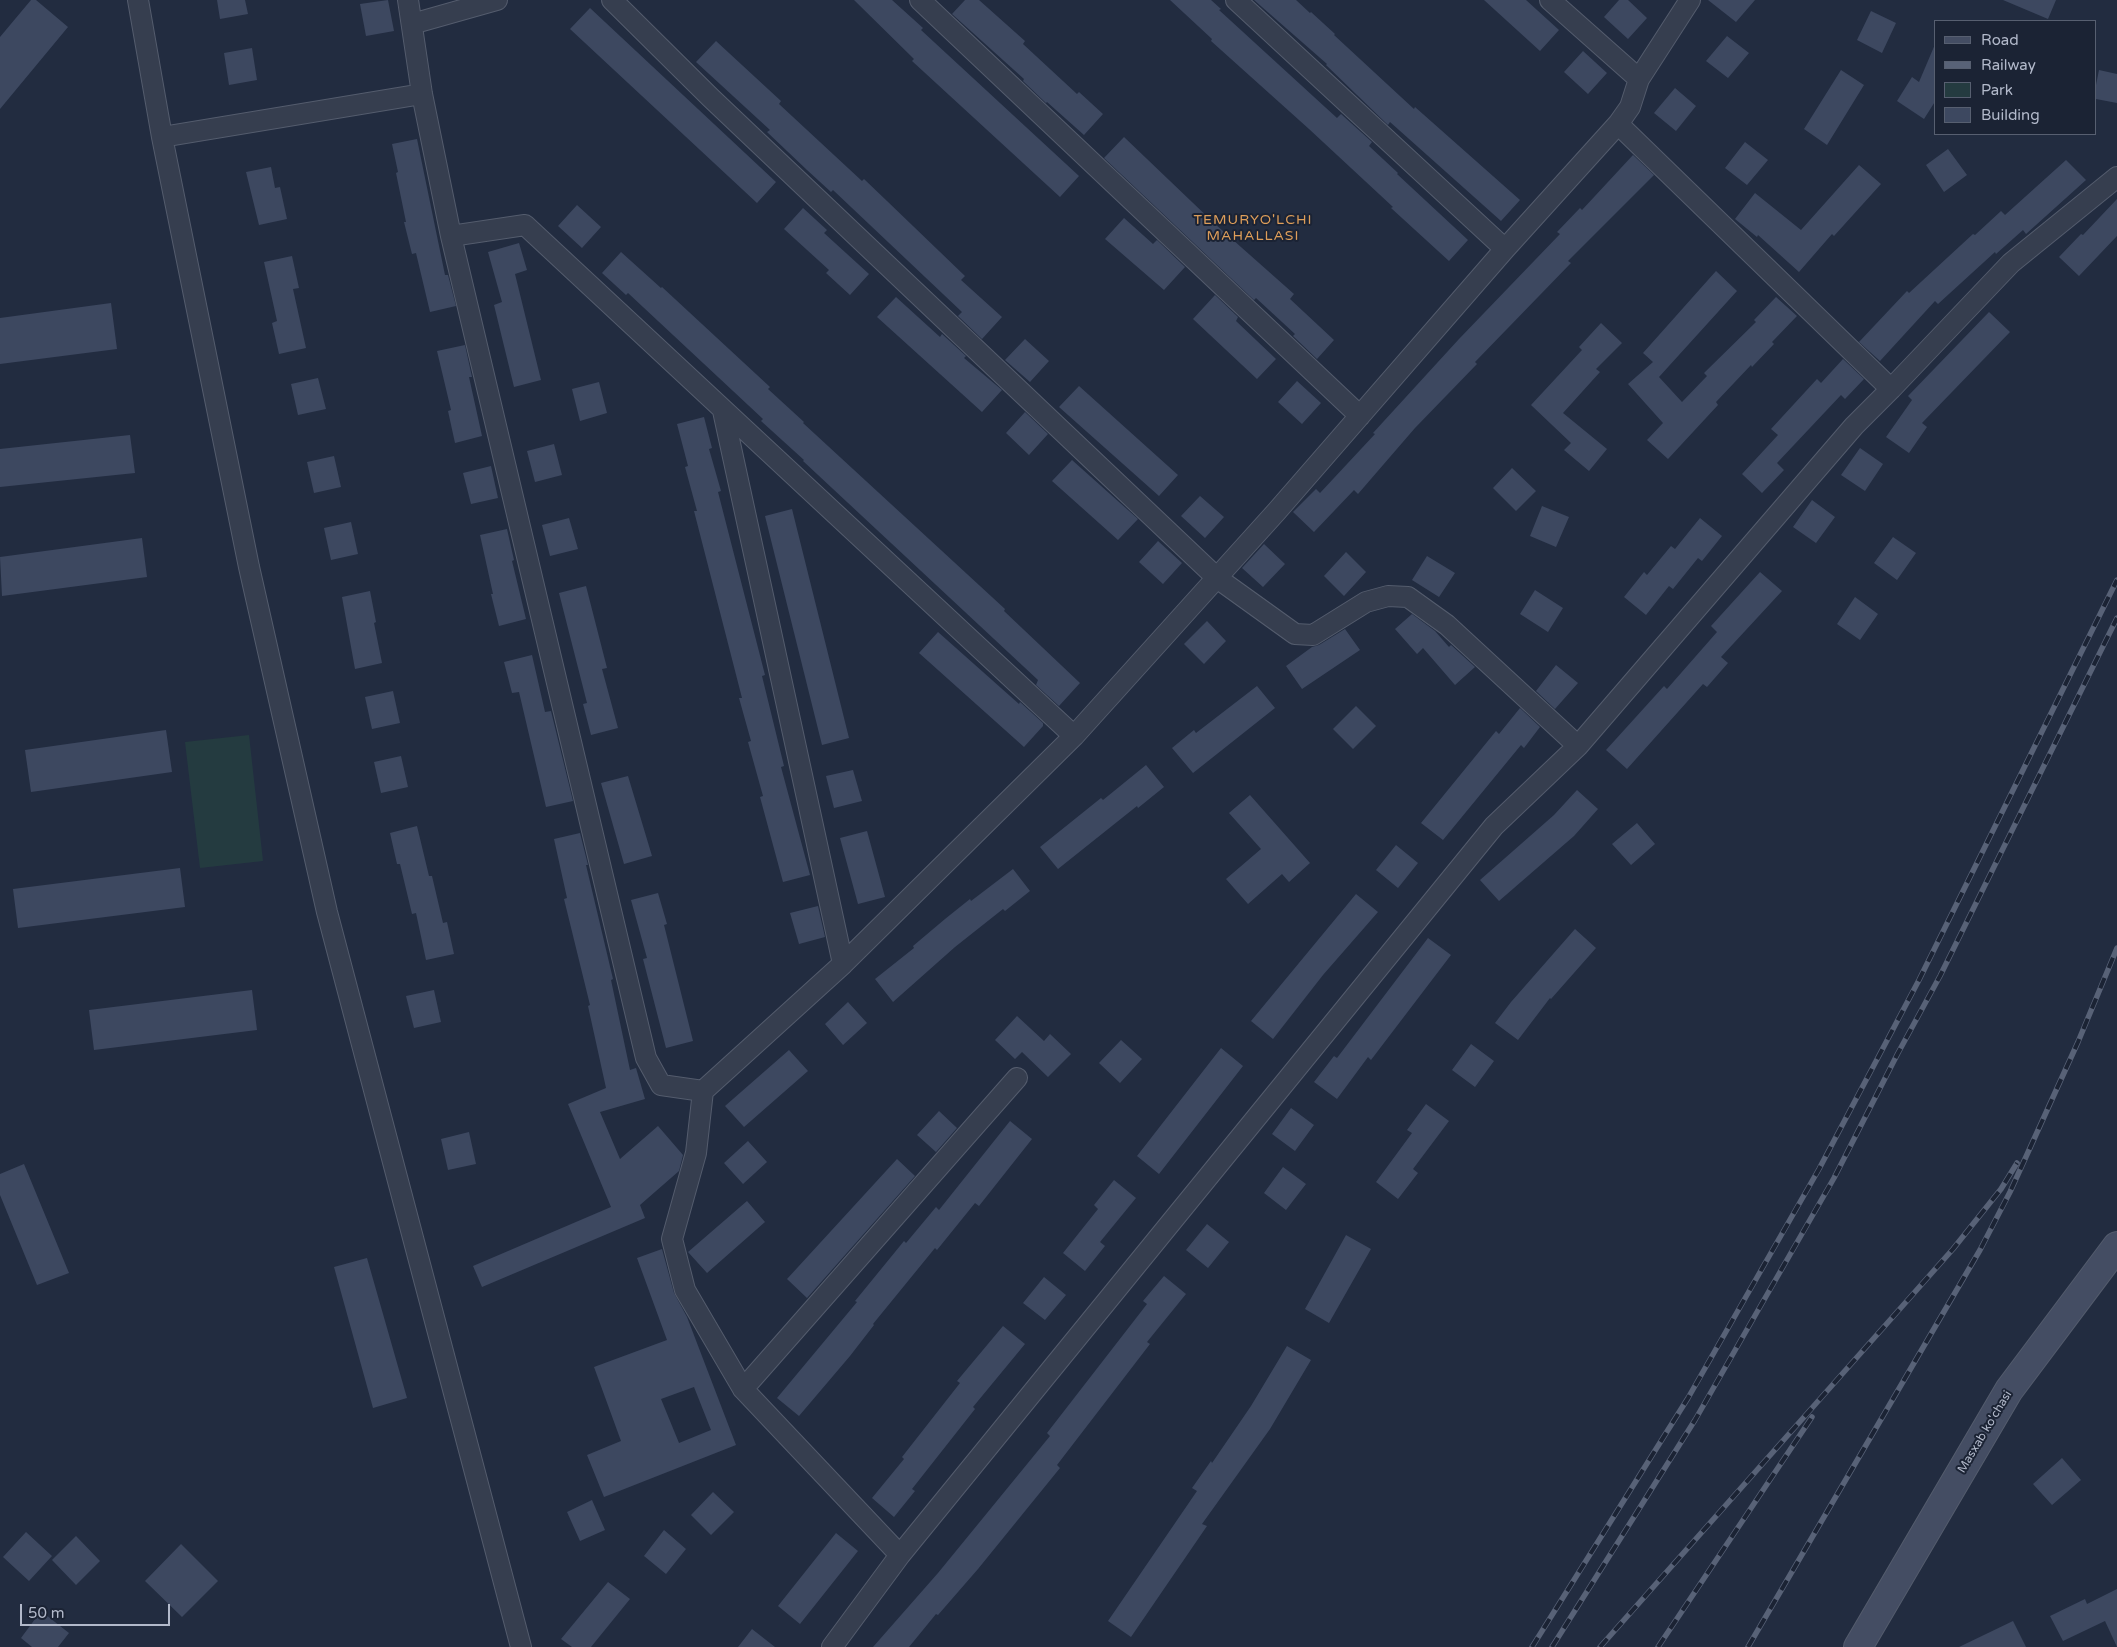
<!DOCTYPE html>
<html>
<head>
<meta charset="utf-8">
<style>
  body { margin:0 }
  #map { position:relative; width:2117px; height:1647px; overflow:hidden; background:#222c40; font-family:"Varela Round",sans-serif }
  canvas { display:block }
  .legend { position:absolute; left:1934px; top:20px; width:162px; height:115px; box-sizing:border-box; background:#1b2334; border:1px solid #575f70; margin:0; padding:6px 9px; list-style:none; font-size:15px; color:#b2b9ca }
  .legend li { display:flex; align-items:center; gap:10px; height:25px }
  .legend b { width:25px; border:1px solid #575f70 }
  .scale { position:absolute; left:20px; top:1604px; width:150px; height:22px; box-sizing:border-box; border:2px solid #b2b9ca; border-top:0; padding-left:6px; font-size:15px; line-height:18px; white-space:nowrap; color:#b2b9ca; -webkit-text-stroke:4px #1b2334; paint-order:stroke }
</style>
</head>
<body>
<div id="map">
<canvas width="2117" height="1647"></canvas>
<ul class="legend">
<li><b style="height:6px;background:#444d63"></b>Road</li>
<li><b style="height:6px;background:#586277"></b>Railway</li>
<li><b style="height:14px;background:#243b40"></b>Park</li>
<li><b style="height:14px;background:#3d4860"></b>Building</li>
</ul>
<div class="scale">50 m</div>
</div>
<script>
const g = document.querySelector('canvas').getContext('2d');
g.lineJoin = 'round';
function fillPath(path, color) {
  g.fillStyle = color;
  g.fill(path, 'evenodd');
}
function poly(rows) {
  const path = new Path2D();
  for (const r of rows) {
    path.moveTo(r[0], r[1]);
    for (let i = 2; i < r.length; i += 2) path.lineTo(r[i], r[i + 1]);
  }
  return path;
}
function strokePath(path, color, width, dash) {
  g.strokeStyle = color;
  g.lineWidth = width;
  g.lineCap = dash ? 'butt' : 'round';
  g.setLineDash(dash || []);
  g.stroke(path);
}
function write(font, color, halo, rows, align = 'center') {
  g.font = font + ' "Varela Round",sans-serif';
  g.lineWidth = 4;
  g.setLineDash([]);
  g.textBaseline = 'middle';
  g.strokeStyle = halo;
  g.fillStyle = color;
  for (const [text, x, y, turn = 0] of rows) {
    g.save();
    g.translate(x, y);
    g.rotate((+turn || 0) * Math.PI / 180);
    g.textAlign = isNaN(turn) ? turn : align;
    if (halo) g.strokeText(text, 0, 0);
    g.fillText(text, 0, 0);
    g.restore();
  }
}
const green = poly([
  [249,735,263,861,200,868,185,742]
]);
const building = poly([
  [31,0,36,0,68,27,0,109,0,37],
  [217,0,245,0,248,14,220,19],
  [388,0,394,31,366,36,360,4],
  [854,0,892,0,923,28,921,30,1079,176,1060,197,912,61,914,59],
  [965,0,979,0,1025,41,1023,44,1077,94,1079,92,1103,114,1084,135,1047,102,1046,103,1023,81,1024,79,952,14],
  [1170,0,1211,0,1221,9,1219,10,1337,118,1341,114,1372,142,1369,146,1398,173,1397,174,1468,240,1449,261,1391,208,1393,207,1309,129,1211,41,1212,39],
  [1254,0,1296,0,1310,13,1311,12,1335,34,1334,35,1414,109,1415,107,1520,200,1501,221,1390,122,1388,125,1326,65,1327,64],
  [1484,0,1526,0,1559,30,1540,51],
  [1619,0,1628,0,1647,18,1628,39,1604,17],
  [1708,0,1755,0,1736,22],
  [2003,0,2056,0,2048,19],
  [590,8,776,182,757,203,570,29],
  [1871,11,1896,23,1882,53,1857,40],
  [1727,36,1749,53,1728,78,1706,61],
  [716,41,781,101,779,104,862,181,864,179,887,201,965,276,961,280,1002,317,982,339,958,316,962,312,833,190,831,192,807,170,767,132,770,130,696,62],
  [1936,42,1936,100,1924,119,1897,101,1912,77,1919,82],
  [252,48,257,80,229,85,224,53],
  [1583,51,1607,73,1588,94,1564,72],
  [1841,70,1864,85,1827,145,1804,129],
  [2099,70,2117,74,2117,103,2096,99,2096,85],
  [1675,88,1696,106,1676,131,1654,113],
  [1124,137,1215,224,1294,294,1290,299,1334,340,1317,359,1293,336,1295,334,1256,298,1254,300,1104,158],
  [417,139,445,275,448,275,456,306,430,312,416,253,412,254,404,222,406,222,396,173,398,172,392,144],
  [1745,142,1768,160,1747,185,1725,168],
  [1948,149,1967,175,1944,192,1926,165],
  [1633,155,1654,175,1568,261,1571,263,1475,362,1477,364,1415,428,1358,494,1354,490,1314,532,1293,512,1316,489,1320,493,1375,434,1373,433,1459,339,1560,234,1557,232,1580,208,1582,210],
  [2066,160,2086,180,2026,234,2023,230,1996,254,1995,252,1938,304,1935,301,1880,361,1859,342,1907,291,1909,293,1973,234,1975,235,2001,211,2005,215],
  [1859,165,1881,184,1834,236,1832,234,1799,272,1758,235,1757,237,1735,219,1755,193,1801,230],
  [271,167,275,188,280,187,287,219,259,225,246,172],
  [2117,199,2117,236,2079,276,2059,257,2081,234,2083,235],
  [577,205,601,227,582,248,558,226],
  [803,208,827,230,824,233,869,274,850,295,826,273,829,270,784,229],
  [1124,218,1153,244,1157,240,1185,267,1164,290,1105,239],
  [519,243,527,270,515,274,541,380,514,387,494,305,502,302,488,252],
  [621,252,661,288,662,287,770,387,768,389,804,422,803,423,1005,609,1004,611,1080,683,1059,706,1036,685,1038,680,803,461,804,460,761,421,763,419,628,293,626,295,602,273],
  [292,256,299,288,293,289,306,348,279,354,272,323,277,321,264,262],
  [1716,271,1737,291,1659,377,1682,402,1707,376,1704,373,1756,322,1754,320,1776,297,1797,316,1772,342,1774,344,1752,367,1751,365,1716,402,1718,405,1668,459,1647,440,1663,423,1628,384,1653,362,1643,353],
  [1215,295,1238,317,1236,321,1276,359,1257,379,1193,319],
  [896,297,940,337,942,334,966,356,964,358,1002,390,982,412,877,317],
  [111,303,117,349,0,364,0,318],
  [1989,312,2010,332,1922,423,1927,427,1909,453,1886,437,1912,400,1908,396],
  [1601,323,1622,343,1596,369,1600,372,1563,413,1607,449,1589,471,1564,450,1571,443,1531,405,1582,350,1579,347],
  [1025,339,1049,361,1030,382,1005,360],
  [465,345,472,377,469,377,482,436,455,443,448,411,451,410,437,351],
  [1843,359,1864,379,1845,399,1841,395,1777,463,1784,470,1762,493,1742,474,1778,435,1771,429,1817,379,1821,383],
  [318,378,326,409,298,415,291,384],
  [1297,381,1321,403,1302,424,1278,402],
  [599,382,607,413,580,421,572,389],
  [1079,386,1178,475,1159,496,1059,407],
  [1025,412,1048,434,1029,455,1006,433],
  [704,417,712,448,709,449,721,491,718,492,765,675,762,676,784,766,781,767,810,875,783,882,760,797,763,796,748,742,751,741,739,698,742,698,694,511,697,511,685,467,688,466,677,424],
  [130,435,135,473,0,487,0,449],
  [554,444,562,475,535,482,527,451],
  [1860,448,1883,464,1865,491,1841,475],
  [334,456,341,487,314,493,307,462],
  [1072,460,1138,519,1118,540,1052,481],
  [491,466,498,498,471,504,463,473],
  [1512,468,1536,491,1516,511,1493,488],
  [1200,496,1224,517,1205,538,1181,516],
  [1812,500,1835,517,1816,543,1793,527],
  [1542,506,1569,517,1556,547,1530,536],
  [792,509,849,738,822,745,765,516],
  [569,518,578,549,550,556,542,525],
  [1700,518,1722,536,1702,561,1698,558,1673,589,1669,586,1646,615,1624,597,1644,572,1647,575,1671,546,1675,549],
  [351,522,358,554,331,560,324,528],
  [507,529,514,560,512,561,526,619,499,626,491,594,493,594,480,535],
  [1893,537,1916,553,1897,580,1874,563],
  [142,538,147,577,2,596,0,557],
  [1158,541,1182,563,1163,584,1139,562],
  [1264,544,1285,564,1263,587,1242,568],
  [1346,552,1366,572,1344,596,1324,576],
  [1427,556,1455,573,1439,597,1412,580],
  [1760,572,1782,591,1721,657,1728,663,1707,687,1703,684,1627,769,1606,750,1664,686,1667,689,1717,632,1711,626],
  [586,586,607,668,602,669,618,728,591,735,583,704,587,703,559,593],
  [1535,590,1563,608,1548,632,1520,614],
  [370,591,376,622,374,623,382,663,355,669,342,597],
  [1855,597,1878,614,1860,640,1837,624],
  [1412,614,1435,631,1449,647,1451,645,1475,667,1455,685,1423,648,1417,654,1395,629],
  [1207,621,1226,641,1204,664,1184,644],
  [1345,629,1360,650,1302,689,1286,666,1312,647,1319,645],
  [938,632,1019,704,1020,702,1043,723,1043,726,1024,747,919,653],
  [532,655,545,712,551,711,573,801,546,807,519,692,512,693,504,662],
  [1556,665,1578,683,1555,709,1536,691],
  [1257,686,1275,708,1193,773,1172,748,1194,730,1196,733],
  [393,691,400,723,372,729,365,697],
  [1356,706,1376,726,1353,749,1333,729],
  [1520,708,1540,727,1524,748,1521,745,1443,840,1421,823,1496,731,1499,734],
  [166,730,172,772,31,792,25,750],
  [401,756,408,787,381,793,374,762],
  [1146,765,1164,787,1138,808,1137,806,1058,869,1040,847,1101,798,1103,800],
  [853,770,862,801,834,808,826,776],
  [628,776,652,856,624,864,601,783],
  [1577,790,1598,809,1574,836,1499,901,1480,880,1554,815],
  [1250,795,1310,863,1289,882,1282,874,1248,904,1226,879,1261,849,1229,813],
  [1637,823,1655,844,1631,865,1612,844],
  [417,826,429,876,432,876,443,923,447,922,454,954,426,960,416,913,412,914,400,864,397,864,390,833],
  [867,831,885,897,858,904,840,838],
  [580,833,588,865,586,865,613,979,611,980,630,1070,636,1068,645,1099,600,1112,620,1159,658,1126,683,1155,679,1171,640,1205,645,1218,482,1287,473,1266,611,1207,568,1104,606,1088,588,1006,590,1005,564,899,567,898,554,839],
  [1396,845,1418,863,1398,888,1376,870],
  [180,868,185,907,18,928,13,889],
  [1013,869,1030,891,1005,911,1003,909,955,947,893,1002,875,979,914,948,913,946,945,919,970,899,971,901],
  [658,893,667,924,664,925,693,1041,666,1048,643,959,647,958,631,900],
  [1356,894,1378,912,1323,975,1273,1039,1251,1021],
  [818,906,825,937,799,944,790,913],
  [1575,929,1596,948,1551,999,1550,998,1518,1040,1495,1023,1511,1002],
  [1428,938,1451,955,1371,1060,1368,1057,1337,1099,1314,1082,1334,1056,1337,1058],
  [252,990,257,1030,94,1050,89,1010],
  [434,990,441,1022,414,1028,406,996],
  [848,1002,867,1023,843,1045,825,1024],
  [1017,1016,1044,1041,1050,1034,1071,1054,1048,1077,1022,1052,1015,1059,995,1040],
  [1121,1040,1142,1059,1120,1083,1099,1063],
  [1471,1044,1494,1061,1475,1087,1452,1070],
  [1221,1048,1243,1066,1159,1174,1137,1156],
  [789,1050,808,1071,744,1127,725,1106],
  [1426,1104,1449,1121,1413,1169,1418,1173,1398,1199,1376,1182,1412,1133,1407,1130],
  [1291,1108,1314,1125,1295,1151,1272,1134],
  [939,1111,957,1128,936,1152,917,1135],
  [1010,1121,1032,1139,979,1206,975,1203,937,1250,935,1248,873,1324,874,1325,850,1356,799,1416,777,1398,857,1302,855,1301,904,1241,906,1243,936,1207,939,1210],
  [469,1132,476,1164,448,1170,441,1139],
  [748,1141,767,1162,743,1184,724,1163],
  [897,1159,915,1176,807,1298,787,1279],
  [24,1164,69,1273,37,1285,0,1195,0,1174],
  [1283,1167,1306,1184,1286,1210,1264,1193],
  [1114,1180,1136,1198,1100,1242,1105,1246,1085,1271,1063,1253,1098,1209,1094,1205],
  [747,1201,765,1222,707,1273,688,1252],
  [1207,1224,1229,1242,1208,1268,1186,1250],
  [1346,1235,1371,1249,1329,1323,1305,1309],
  [662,1249,674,1293,687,1317,736,1445,604,1497,587,1455,621,1441,594,1367,667,1340,637,1258],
  [694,1387,711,1430,679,1443,661,1399],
  [367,1258,407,1398,373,1408,334,1267],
  [1164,1276,1186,1294,1147,1342,1150,1344,1057,1465,1060,1468,978,1569,938,1615,936,1614,909,1647,873,1647,938,1573,1050,1436,1047,1433,1147,1304,1143,1301],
  [1044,1277,1066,1295,1045,1320,1023,1303],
  [1003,1326,1025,1344,973,1407,975,1409,912,1489,915,1491,894,1517,872,1498,904,1459,902,1457,960,1383,957,1381],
  [1287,1346,1311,1360,1270,1429,1202,1524,1207,1526,1131,1637,1108,1621,1197,1491,1192,1488,1211,1461,1212,1463,1251,1406],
  [2062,1458,2081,1480,2052,1505,2033,1484],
  [713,1492,734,1512,711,1535,691,1515],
  [592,1500,605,1530,580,1541,567,1512],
  [664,1530,686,1549,666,1574,644,1556],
  [26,1532,52,1556,29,1581,3,1557],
  [836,1533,858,1551,800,1624,778,1606],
  [76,1536,100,1561,76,1585,52,1560],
  [181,1544,218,1581,182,1617,145,1581],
  [608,1582,630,1599,591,1647,572,1647,561,1639],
  [2117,1589,2117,1647,2105,1621,2063,1641,2050,1616,2085,1599,2087,1604],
  [41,1611,69,1633,58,1647,32,1647,21,1638],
  [2013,1621,2026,1647,1959,1647],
  [752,1629,775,1647,738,1647]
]);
const street = poly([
  [138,0,162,137,249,567,327,912,521,1647],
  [408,0,422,94,451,236,646,1058,661,1085,703,1091,696,1153,672,1239,685,1290,743,1389,900,1555],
  [612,0,711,98,1217,578,1295,634,1313,635,1366,602,1388,596,1408,597,1447,625,1578,746],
  [920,0,1360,416],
  [1236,0,1505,249],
  [1550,0,1639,79],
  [412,24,497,0],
  [1618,124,1891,389],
  [162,137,422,94],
  [451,236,525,225,1074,736],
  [723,411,843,964],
  [703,1091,843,964,1074,736,1277,511,1505,249,1618,124,1630,107,1639,79,1690,0],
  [743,1389,1017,1078],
  [832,1647,900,1555,1494,826,1578,746,1854,426,1891,389,2011,263,2117,177]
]);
const secondary = poly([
  [1858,1647,2009,1390,2117,1246]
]);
const rail = poly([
  [1532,1647,1688,1398,1819,1169,1919,980,2117,580],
  [1552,1647,1695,1420,1834,1178,1898,1053,1940,976,2117,618],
  [1600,1647,1953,1249,2001,1189,2017,1163],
  [1658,1647,1812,1417],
  [1748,1647,1980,1250,2010,1192,2078,1042,2117,948]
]);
const streetNames = [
  ["Masxab ko'chasi",1985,1432,-59]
];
const neighbourhoodNames = [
  ["TEMURYO'LCHI",1253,220],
  ["MAHALLASI",1253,236]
];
fillPath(green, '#243b40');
fillPath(building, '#3d4860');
strokePath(street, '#545c6d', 22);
strokePath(secondary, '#545c6d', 30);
strokePath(street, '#363e4f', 20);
strokePath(secondary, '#444d63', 28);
strokePath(rail, '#586277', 5.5);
strokePath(rail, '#1b2334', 4, [11]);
write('12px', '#b2b9ca', '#1b2334', streetNames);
g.letterSpacing = '1px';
write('14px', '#de9e5a', '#1b2334', neighbourhoodNames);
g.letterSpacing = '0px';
</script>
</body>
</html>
